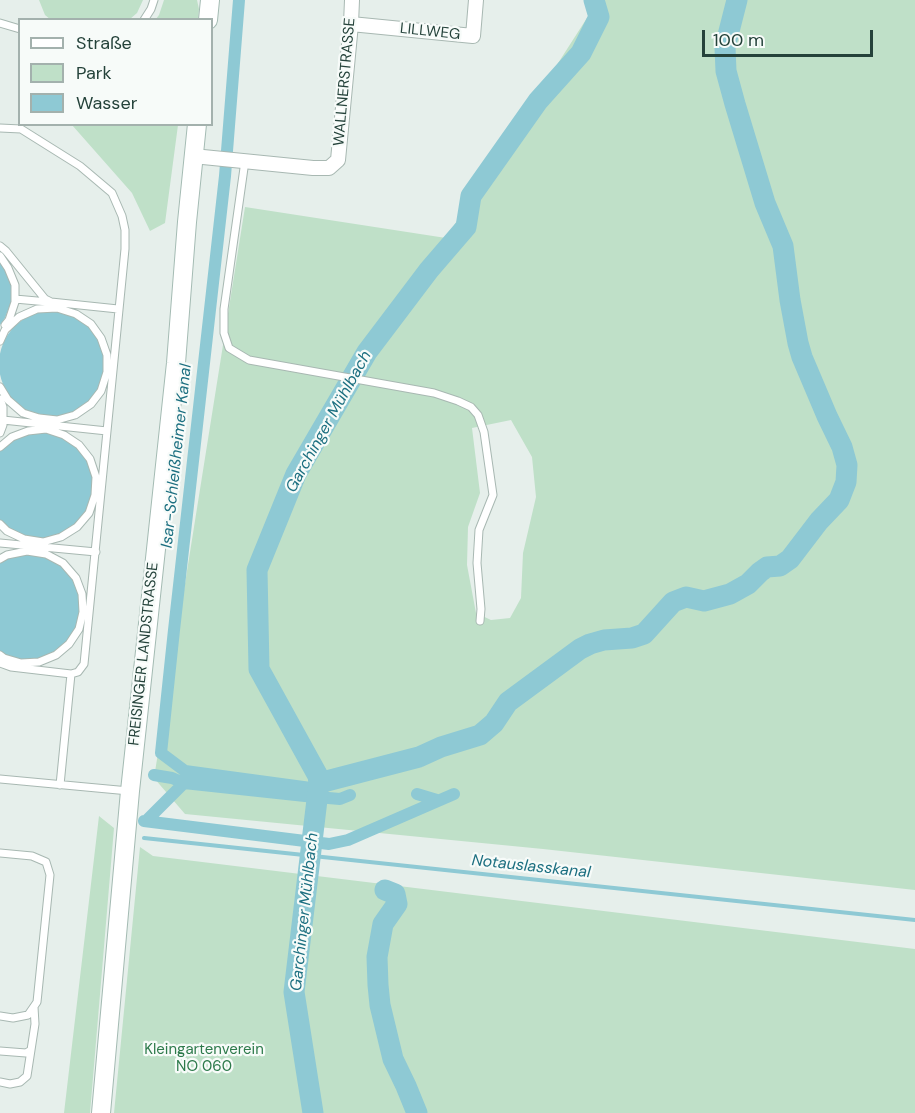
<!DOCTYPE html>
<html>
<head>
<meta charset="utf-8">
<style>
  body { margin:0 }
  #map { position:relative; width:915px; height:1113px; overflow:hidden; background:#e6efeb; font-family:"DM Sans",sans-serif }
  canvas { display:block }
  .legend { position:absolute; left:18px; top:18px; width:195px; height:108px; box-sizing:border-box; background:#f7fbf9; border:2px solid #a3b1ad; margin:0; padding:8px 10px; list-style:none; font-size:18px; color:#24423a }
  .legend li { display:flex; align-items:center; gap:12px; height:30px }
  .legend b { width:30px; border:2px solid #a3b1ad }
  .scale { position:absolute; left:702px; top:30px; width:171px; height:27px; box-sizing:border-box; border:3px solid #24423a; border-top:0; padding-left:8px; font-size:18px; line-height:21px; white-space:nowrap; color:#24423a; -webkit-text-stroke:4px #f7fbf9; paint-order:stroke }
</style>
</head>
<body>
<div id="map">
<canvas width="915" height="1113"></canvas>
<ul class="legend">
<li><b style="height:8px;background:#fff"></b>Straße</li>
<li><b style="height:16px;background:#bfe0c8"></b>Park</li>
<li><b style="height:16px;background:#8ec9d4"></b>Wasser</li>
</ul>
<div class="scale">100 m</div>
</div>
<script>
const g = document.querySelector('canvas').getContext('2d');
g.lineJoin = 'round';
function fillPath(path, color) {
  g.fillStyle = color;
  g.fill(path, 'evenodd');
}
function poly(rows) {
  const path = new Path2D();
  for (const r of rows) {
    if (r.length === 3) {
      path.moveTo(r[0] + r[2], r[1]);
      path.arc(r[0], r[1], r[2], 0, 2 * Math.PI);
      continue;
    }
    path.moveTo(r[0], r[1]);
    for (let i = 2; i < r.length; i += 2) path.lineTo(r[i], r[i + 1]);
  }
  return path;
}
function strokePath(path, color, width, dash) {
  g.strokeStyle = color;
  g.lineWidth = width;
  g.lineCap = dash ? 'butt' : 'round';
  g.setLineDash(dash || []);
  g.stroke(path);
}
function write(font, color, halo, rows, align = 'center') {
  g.font = font + ' "DM Sans",sans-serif';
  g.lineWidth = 4.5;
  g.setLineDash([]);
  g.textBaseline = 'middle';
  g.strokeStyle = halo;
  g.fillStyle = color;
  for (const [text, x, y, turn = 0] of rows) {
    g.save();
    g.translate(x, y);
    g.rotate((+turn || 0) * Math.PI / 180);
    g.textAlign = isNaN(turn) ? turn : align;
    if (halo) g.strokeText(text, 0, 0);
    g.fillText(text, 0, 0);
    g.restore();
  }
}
const green = poly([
  [39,0,143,0,137,13,130,19,51,20,45,15],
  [164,0,197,0,199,9,198,19,156,19,159,15],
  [592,0,915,0,915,890,543,849,185,814,154,778,245,207,446,238,594,7],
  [511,420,532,457,536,497,523,553,521,598,510,618,491,620,476,613,467,565,468,527,480,493,472,428],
  [72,125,178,125,165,223,150,231,132,193],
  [99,816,114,828,90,1113,64,1113],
  [140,847,153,856,915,949,915,1113,114,1113]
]);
const water = poly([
  [0,261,6,269,11,285,11,302,5,318,0,325],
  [52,364,53],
  [28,433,47,433,65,438,78,448,88,462,93,478,93,495,87,511,77,524,63,534,47,539,30,538,14,533,0,522,0,451,11,441],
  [35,554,52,559,66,569,76,583,81,599,81,616,75,632,65,645,51,655,35,660,18,660,0,652,0,561,16,555]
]);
const stream = poly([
  [316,806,323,804,329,799],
  [314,832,318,836,320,843],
  [144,838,915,920]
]);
const canal = poly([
  [239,0,225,176,174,630,161,753,185,771,318,789],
  [154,775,172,778,184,783,305,796,340,799,350,795],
  [417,794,437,800],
  [144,821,329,844,348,840,454,794],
  [146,821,184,783]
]);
const river = poly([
  [319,783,419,757,441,747,480,735,494,723,508,702,580,649,590,644,604,640,632,638,644,634,673,602,686,597,704,601,730,594,748,584,760,572,767,567,780,566,790,559,819,521,839,500,846,482,847,465,842,447,827,416,802,357,798,343,790,300,783,246,765,203,735,104,726,71,725,47,737,0],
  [385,890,395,894,397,904,383,924,377,957,378,985,380,1005,393,1059,406,1086,417,1113],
  [313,1113,294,992,319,783,318,776,259,669,257,570,296,474,367,352,429,270,466,227,471,196,538,101,581,53,599,17,594,0]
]);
const service = poly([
  [144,20,151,9,154,0],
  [0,23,20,29],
  [0,128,21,129,80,166,112,193,122,216,125,230,125,249,84,664,78,672,71,674,11,667,0,663],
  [245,161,224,309,224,333,229,348,249,360,434,393,458,401,471,407,478,415,484,432,493,495,479,530,477,563,481,609,480,621],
  [0,246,6,251,45,299,51,302,118,309],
  [0,256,8,268,15,285,15,302,9,320,5,325],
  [15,299,48,302],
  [0,341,5,330,19,317,37,309,57,308,76,314,91,324,101,338,107,355,107,372,101,391,91,404,75,415,57,420,39,418,23,413,8,400,0,387],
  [0,399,3,407,3,425,0,433],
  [3,420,107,431],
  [0,447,12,437,28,431,46,429,64,435,79,445,90,459,96,477,95,495,89,513,77,527,61,537,43,542,24,539,7,531,0,524],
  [0,543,96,552],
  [0,559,7,555,27,551,46,554,63,563,76,578,82,594,83,612,79,629,69,644,56,655,39,662,21,663,4,658,0,655],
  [0,779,129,791],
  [60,785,71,674],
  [0,853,32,856,46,862,50,875,37,1002,28,1015,13,1018,0,1016],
  [0,1051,26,1053,31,1050,35,1024,34,1007],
  [0,1082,10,1084,20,1082,27,1076,31,1050]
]);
const minor = poly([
  [351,24,473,36,476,0],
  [193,156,313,168,329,168,338,160,351,24,352,0]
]);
const secondary = poly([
  [208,20,210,0],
  [101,1113,130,791,176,363,187,222,197,124]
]);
const streetNames = [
  ["LILLWEG",430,32,6],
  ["WALLNERSTRASSE",345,82,-85],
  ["FREISINGER LANDSTRASSE",144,654,-84]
];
const parkNames = [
  ["Kleingartenverein",204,1050],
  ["NO 060",204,1067]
];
const waterNames = [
  ["Garchinger Mühlbach",329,422,-61],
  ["Isar-Schleißheimer Kanal",177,456,-84],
  ["Notauslasskanal",531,867,6],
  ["Garchinger Mühlbach",305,912,-84]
];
fillPath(green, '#bfe0c8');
fillPath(water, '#8ec9d4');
strokePath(stream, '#8ec9d4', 4);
strokePath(canal, '#8ec9d4', 12);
strokePath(river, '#8ec9d4', 21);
strokePath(service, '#a8b8b2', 9);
strokePath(minor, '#a8b8b2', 16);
strokePath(secondary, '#a4bbb3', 20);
strokePath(service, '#fff', 7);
strokePath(minor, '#fff', 14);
strokePath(secondary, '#fff', 18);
write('15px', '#24423a', '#f7fbf9', streetNames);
write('15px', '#2d7a4b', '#f7fbf9', parkNames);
write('italic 16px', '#1c6f80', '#f7fbf9', waterNames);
</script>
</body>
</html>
